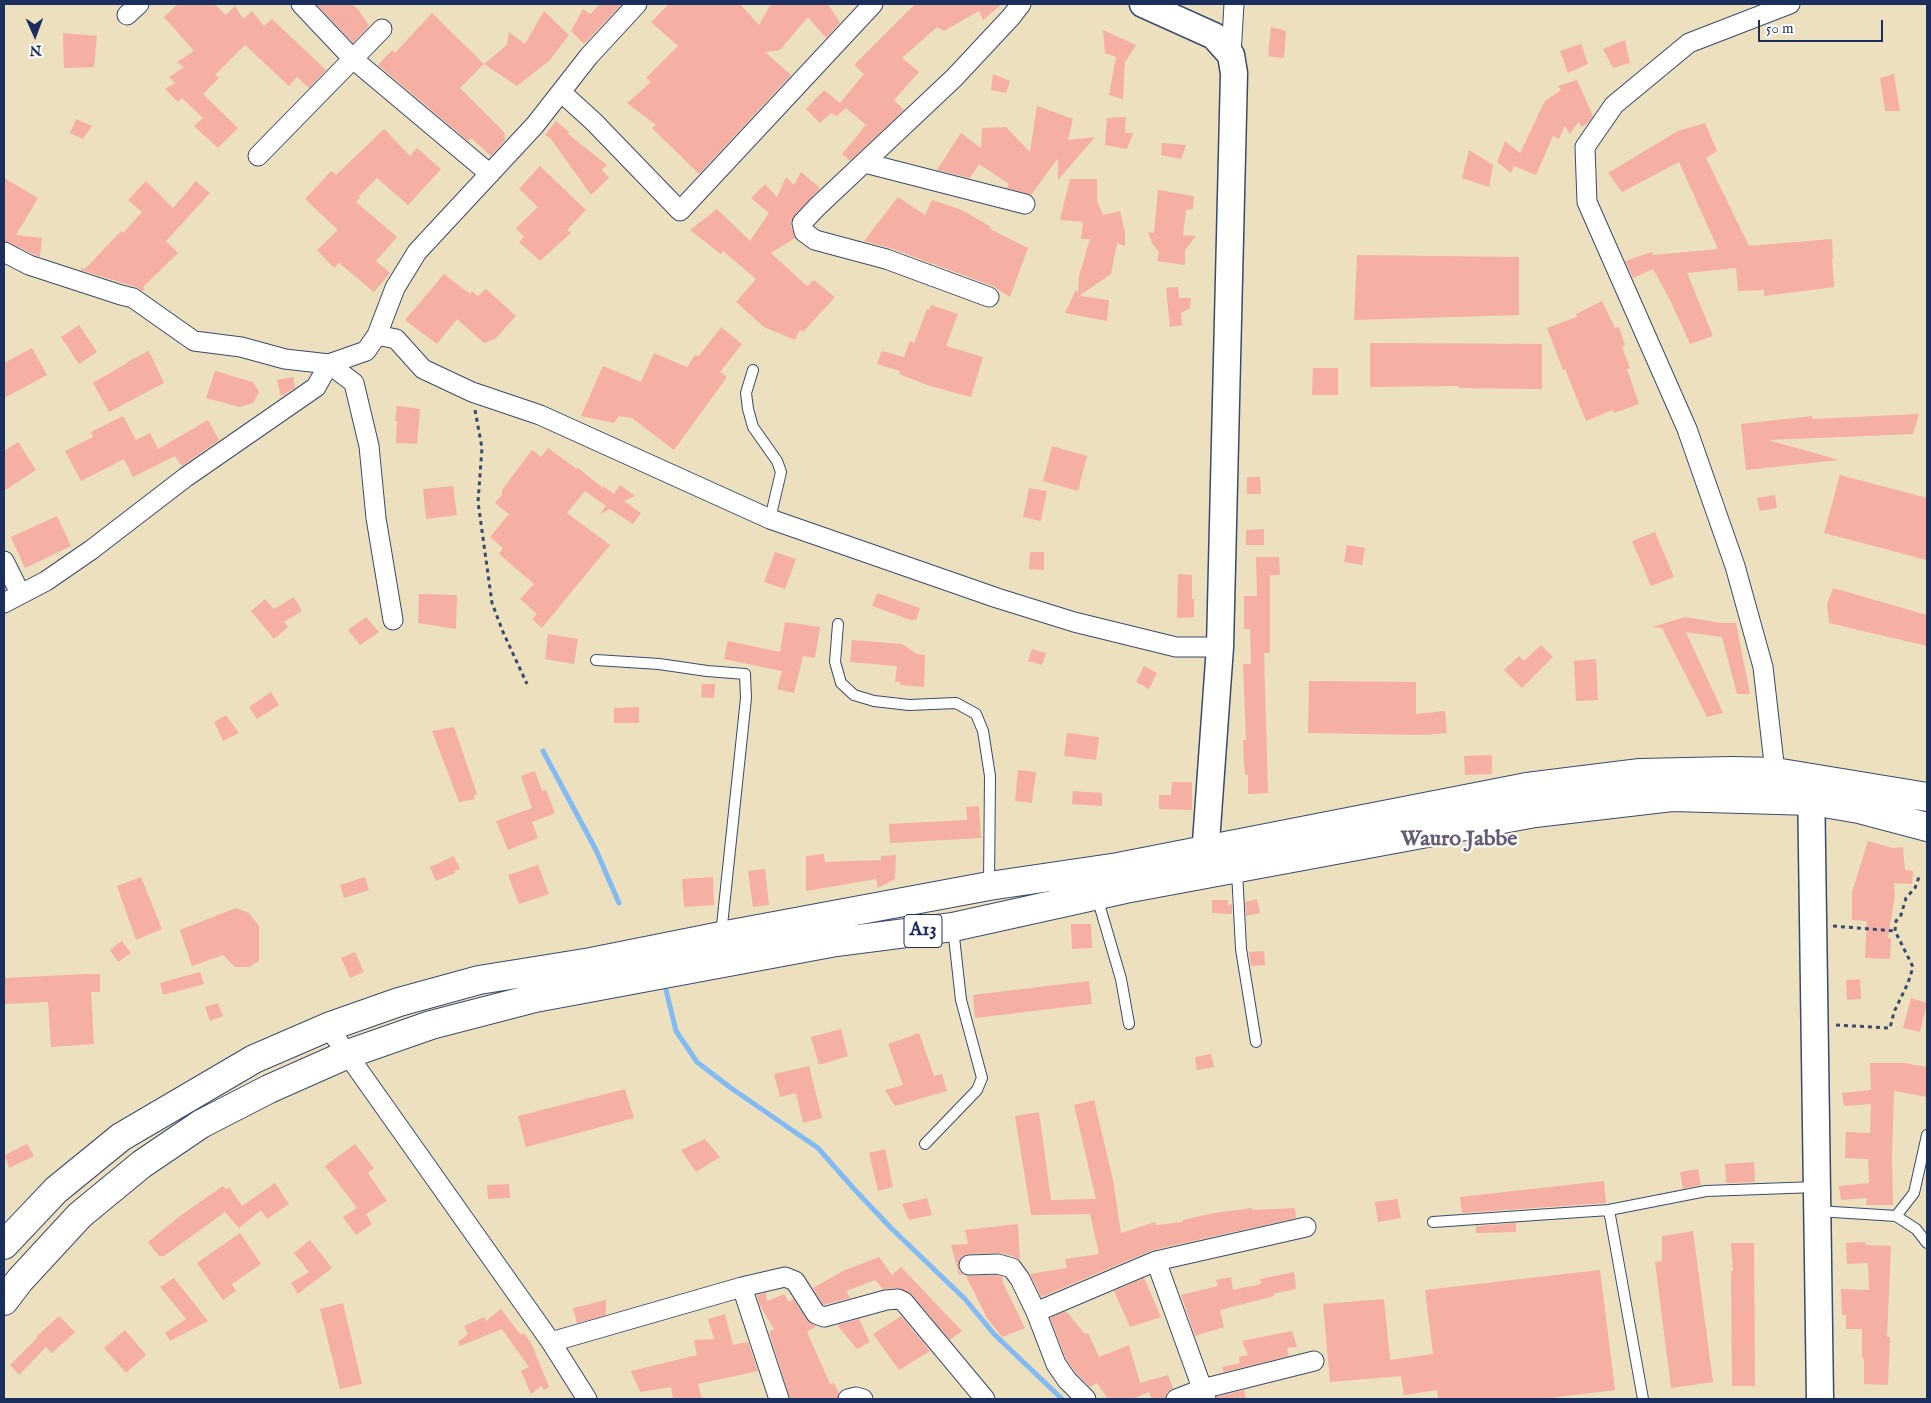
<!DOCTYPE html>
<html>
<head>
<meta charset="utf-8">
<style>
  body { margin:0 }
  #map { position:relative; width:1931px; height:1403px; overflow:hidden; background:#ede0be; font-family:"IM FELL English",serif }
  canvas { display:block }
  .frame { position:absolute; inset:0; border:5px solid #1b2f5e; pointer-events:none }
  .north { position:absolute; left:10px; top:10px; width:50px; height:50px; -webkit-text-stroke:4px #fff; paint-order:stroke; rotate:178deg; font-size:14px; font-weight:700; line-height:20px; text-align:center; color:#1b2f5e }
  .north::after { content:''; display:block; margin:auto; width:18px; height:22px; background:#1b2f5e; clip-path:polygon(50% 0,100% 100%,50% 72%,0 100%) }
  .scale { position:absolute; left:1758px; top:20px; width:125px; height:22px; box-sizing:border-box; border:2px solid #1b2f5e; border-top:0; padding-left:6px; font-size:15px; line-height:18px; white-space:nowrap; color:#1b2f5e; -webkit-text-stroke:4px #fff; paint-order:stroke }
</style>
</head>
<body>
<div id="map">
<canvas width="1931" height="1403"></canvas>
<div class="frame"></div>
<div class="north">N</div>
<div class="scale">50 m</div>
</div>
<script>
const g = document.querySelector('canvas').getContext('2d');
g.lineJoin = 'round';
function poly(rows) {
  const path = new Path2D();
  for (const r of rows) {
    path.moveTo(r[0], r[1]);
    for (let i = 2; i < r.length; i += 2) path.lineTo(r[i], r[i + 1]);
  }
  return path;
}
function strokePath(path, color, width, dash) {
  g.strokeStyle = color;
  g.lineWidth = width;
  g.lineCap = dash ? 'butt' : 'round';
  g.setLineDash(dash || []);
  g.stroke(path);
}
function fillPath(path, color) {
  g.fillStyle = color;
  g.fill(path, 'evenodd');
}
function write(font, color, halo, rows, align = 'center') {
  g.font = font + ' "IM FELL English",serif';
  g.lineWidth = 4;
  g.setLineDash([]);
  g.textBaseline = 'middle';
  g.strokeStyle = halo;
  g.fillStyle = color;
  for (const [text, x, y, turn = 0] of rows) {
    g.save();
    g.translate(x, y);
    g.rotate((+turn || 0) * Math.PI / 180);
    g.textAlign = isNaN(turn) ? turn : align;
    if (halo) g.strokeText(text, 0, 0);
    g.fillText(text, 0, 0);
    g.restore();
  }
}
const stream = poly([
  [543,751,596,850,619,903],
  [666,990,676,1031,697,1062,731,1088,818,1148,855,1190,891,1228,965,1299,994,1334,1062,1399]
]);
const building = poly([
  [178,4,214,4,226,15,235,6,243,19,252,11,264,26,272,19,326,70,309,88,297,77,289,86,245,45,215,75,219,78,203,94,238,128,218,148,194,126,203,118,182,98,178,102,165,89,175,83,169,77,184,67,177,62,194,51,164,17],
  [316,4,351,4,358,9,369,26,353,43],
  [600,4,622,4,584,44,571,31,583,9,590,14],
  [669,4,740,4,759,25,771,4,828,4,840,23,826,38,808,17,780,50,765,52,791,75,699,174,652,128,656,125,627,103,651,82,646,78,678,46,651,22],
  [915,4,1002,4,983,20,979,11,944,31,937,27,902,58,919,72,894,100,904,110,850,161,842,154,866,125,840,103,864,74,854,65],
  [544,11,569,35,549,61,517,86,484,64,507,45,509,32,525,44],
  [432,13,484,64,460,88,504,132,505,140,491,156,471,138,468,141,378,65,392,50,395,53],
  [1271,27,1286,31,1284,58,1268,56],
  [1103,30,1136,45,1126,61,1125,60,1123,99,1109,95,1116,57,1105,53],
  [63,33,97,36,94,67,64,68],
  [1625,40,1630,63,1613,68,1603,49],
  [1581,44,1588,64,1568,73,1560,51],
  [993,74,1010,81,1006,93,991,90],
  [1894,74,1900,111,1885,111,1880,78],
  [1577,80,1593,116,1589,122,1582,127,1578,122,1570,134,1565,126,1559,139,1553,136,1536,175,1514,166,1511,173,1497,162,1505,141,1520,153,1545,101,1561,90,1558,86],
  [824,90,846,108,837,116,831,113,820,123,806,109],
  [1037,106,1073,119,1068,140,1095,137,1058,180,1058,158,1031,195,1007,188,1009,184,979,164,970,178,937,170,961,133,981,148,982,128,1006,127,1030,152],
  [1126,117,1125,133,1133,133,1127,149,1105,145,1107,118],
  [76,119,92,126,83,139,70,133],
  [556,121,569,132,568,134,607,165,602,170,609,178,591,195,551,139,545,135],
  [1705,123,1717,151,1706,158,1749,246,1832,239,1833,259,1832,259,1834,287,1764,296,1764,290,1738,291,1736,268,1687,273,1713,336,1690,344,1670,300,1653,269,1633,278,1625,261,1652,252,1653,255,1718,249,1679,162,1622,192,1608,173,1678,131],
  [384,129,410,156,417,148,441,169,408,205,377,178,359,196,360,198,356,202,397,237,376,261,390,273,374,292,339,263,334,268,317,250,338,230,305,199,331,171,336,175],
  [1162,143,1186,145,1181,159,1161,155],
  [1469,150,1493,165,1489,187,1462,178],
  [540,166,586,210,567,230,571,233,540,261,519,242,524,237,516,228,538,207,519,189],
  [801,172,820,188,791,220,791,225,795,238,771,253,807,286,814,280,835,297,803,332,800,330,795,340,764,327,736,302,756,279,723,251,721,254,690,230,717,209,750,241,769,213,751,198,765,184,777,197,786,177,794,185],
  [4,178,38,198,16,235,42,238,40,257,4,241],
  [1070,179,1097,179,1097,200,1103,215,1120,211,1125,232,1125,246,1117,243,1111,274,1079,296,1109,300,1107,321,1065,313,1076,290,1078,293,1079,276,1090,239,1081,239,1083,222,1060,220],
  [146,181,173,208,196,181,210,193,166,241,178,253,143,287,145,289,142,291,136,287,81,270,81,268,85,269,121,231,123,233,142,212,128,200],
  [1158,190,1194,196,1193,209,1186,210,1183,235,1196,236,1185,250,1185,265,1157,261,1159,252,1152,243,1148,232,1154,233],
  [898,197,925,215,932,200,962,210,991,227,990,229,1028,248,1010,297,993,286,890,248,864,241],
  [1357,255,1519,257,1519,315,1354,320],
  [444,274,470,294,472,291,478,296,486,289,516,316,495,339,484,343,457,319,437,344,405,320],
  [1178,287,1179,298,1191,298,1190,308,1181,313,1182,325,1170,327,1166,288],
  [1602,301,1615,328,1619,327,1625,345,1622,347,1630,368,1627,369,1639,404,1614,413,1613,410,1586,421,1565,369,1563,370,1547,328,1577,317,1576,314],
  [931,305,958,314,946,346,983,357,971,397,930,386,899,374,900,371,877,364,882,351,904,357,910,341,914,343,927,309,929,310],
  [79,325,97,352,79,364,61,337],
  [721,327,742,344,720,372,727,377,674,450,632,418,619,416,614,423,581,416,603,366,641,382,654,353,687,367,695,355,698,357],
  [1370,343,1542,344,1542,389,1459,388,1459,386,1370,387],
  [32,348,47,375,4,398,4,363],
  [149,351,164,383,109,412,93,383,127,363,127,362],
  [1313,368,1338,368,1338,395,1312,395],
  [215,371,253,382,259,392,253,403,240,407,206,398],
  [293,377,295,388,281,396,277,380],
  [397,406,420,409,417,444,396,443,397,421,395,421],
  [1919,414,1913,434,1768,440,1839,460,1746,470,1741,424,1812,416,1812,419],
  [123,416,136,440,150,433,158,449,208,420,219,440,182,466,175,456,133,477,124,459,81,481,65,451,93,437,91,432],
  [18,442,36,470,4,491,4,451],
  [1052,446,1087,456,1078,491,1043,481],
  [548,448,577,469,578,468,603,488,603,486,614,494,620,485,635,496,624,501,641,513,633,524,610,509,600,514,606,506,585,491,567,513,610,545,542,628,532,619,537,614,520,599,534,584,499,554,503,548,490,537,509,514,495,503,502,495,502,490,532,450,541,457],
  [1840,475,1927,498,1927,560,1824,533],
  [1247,477,1260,477,1261,494,1247,494],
  [453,486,457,515,426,519,423,489],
  [1029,488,1047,491,1041,521,1023,517],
  [1775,495,1777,508,1760,511,1757,498],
  [57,516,71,546,25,568,11,537],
  [1264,529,1264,545,1246,545,1246,530],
  [1655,532,1674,577,1651,586,1632,541],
  [1347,545,1365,548,1362,565,1344,562],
  [775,552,796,559,785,589,764,582],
  [1030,552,1044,552,1044,570,1029,569],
  [1256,557,1279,557,1280,575,1270,575,1270,653,1264,653,1268,793,1248,794,1248,775,1245,775,1244,764,1243,740,1246,740,1243,664,1251,664,1250,629,1244,629,1244,596,1257,596],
  [1178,574,1192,575,1192,599,1194,599,1194,617,1177,618],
  [1833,588,1927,615,1927,646,1829,623,1827,604],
  [877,593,920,608,916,620,911,620,872,606],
  [419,594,457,595,456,629,418,623],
  [294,597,302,611,284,622,288,627,274,639,251,611,265,599,274,609],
  [366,617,379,632,360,645,348,630],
  [1685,617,1721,623,1736,623,1750,694,1737,694,1722,637,1686,632,1723,713,1707,717,1662,628,1652,627],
  [785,622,820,627,815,658,803,656,794,693,777,689,782,671,724,659,728,641,780,652],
  [548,634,578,639,574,664,545,659],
  [852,640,902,644,917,654,925,655,924,687,900,685,900,682,895,682,897,666,850,662],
  [1541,645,1553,657,1522,688,1504,670,1519,656,1524,661],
  [1032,649,1046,653,1042,665,1028,661],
  [1596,659,1598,700,1576,701,1574,661],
  [1144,666,1157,673,1149,689,1136,682],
  [1309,681,1416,682,1416,714,1445,711,1447,733,1424,735,1308,733],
  [702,684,715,684,714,698,701,697],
  [271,692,279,705,257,719,249,707],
  [639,707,639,723,614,723,614,708],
  [226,715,239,733,223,741,214,722],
  [454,727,477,794,474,795,475,799,459,802,432,731],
  [1067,733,1099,737,1096,760,1064,756],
  [1492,755,1492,774,1465,775,1464,756],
  [1018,770,1036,772,1032,803,1015,801],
  [535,771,542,791,546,790,555,813,532,822,538,838,508,850,496,821,532,808,521,776],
  [1172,782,1192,782,1192,810,1159,809,1159,795,1171,795],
  [1073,791,1102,793,1102,806,1072,804],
  [979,806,981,838,890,843,889,824,967,820,966,807],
  [1868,841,1893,848,1903,847,1905,870,1913,871,1912,884,1894,883,1895,895,1888,938,1891,938,1890,959,1865,958,1867,921,1852,920,1852,892],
  [824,854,825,862,881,860,881,856,896,855,895,879,878,888,876,879,806,891,806,856],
  [454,856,460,869,454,871,455,873,436,881,430,867],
  [538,865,549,894,519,904,508,875],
  [765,869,769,905,753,907,748,871],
  [141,877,162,929,136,940,117,886],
  [365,877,369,890,344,898,340,885],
  [713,877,714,905,684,907,682,879],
  [1257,899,1260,913,1246,916,1245,902],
  [1212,900,1228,900,1228,905,1232,904,1232,914,1212,913],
  [236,908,249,913,259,926,259,961,249,967,235,967,223,955,192,966,180,930],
  [1071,924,1091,924,1092,948,1072,949],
  [122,941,131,953,118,962,110,950],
  [1264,951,1265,965,1251,966,1249,952],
  [355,952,364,972,350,978,341,958],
  [200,972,204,984,163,995,160,983],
  [86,974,100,974,100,992,91,992,94,1044,51,1047,48,1002,4,1004,4,978],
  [1860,979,1861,999,1847,1000,1846,980],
  [1089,981,1092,1004,975,1018,973,995],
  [1911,998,1927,1003,1920,1032,1903,1028],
  [218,1003,223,1016,210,1021,205,1007],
  [841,1029,848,1056,819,1065,811,1037],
  [919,1033,934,1076,942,1074,947,1091,895,1106,885,1090,903,1085,888,1044],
  [1211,1054,1214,1067,1197,1070,1195,1057],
  [1870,1063,1904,1063,1927,1067,1927,1097,1894,1091,1892,1157,1893,1205,1866,1205,1867,1198,1841,1200,1839,1186,1869,1183,1868,1159,1845,1158,1846,1132,1870,1133,1871,1104,1844,1106,1842,1093,1871,1090],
  [809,1066,822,1118,803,1123,796,1093,780,1097,774,1074],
  [625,1089,634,1118,526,1147,518,1116],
  [1094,1100,1113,1180,1121,1233,1155,1222,1156,1225,1183,1222,1183,1220,1214,1213,1252,1208,1252,1210,1295,1208,1296,1218,1153,1250,1041,1297,1030,1274,1067,1268,1065,1259,1099,1254,1090,1214,1031,1215,1015,1116,1039,1112,1051,1200,1096,1199,1074,1105],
  [705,1139,720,1157,696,1172,681,1150],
  [27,1144,34,1156,9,1168,5,1155],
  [355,1144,374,1168,368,1173,387,1201,366,1214,372,1224,356,1235,343,1217,357,1208,325,1166],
  [885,1149,893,1187,878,1191,869,1153],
  [1754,1162,1755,1182,1726,1183,1725,1164],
  [1698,1169,1701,1185,1683,1189,1680,1172],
  [1604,1181,1606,1203,1462,1213,1460,1197],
  [275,1183,289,1204,267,1219,261,1210,239,1228,225,1212,164,1256,159,1256,148,1242,180,1216,223,1186,227,1190,229,1187,242,1206],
  [509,1184,510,1198,488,1199,487,1185],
  [927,1198,932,1215,909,1220,902,1204],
  [1397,1199,1401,1218,1378,1222,1375,1202],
  [1516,1223,1516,1232,1476,1233,1476,1226],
  [1018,1224,1020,1261,1015,1257,1001,1253,968,1254,963,1256,959,1260,959,1271,963,1275,959,1275,951,1245,968,1244,965,1230],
  [1693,1231,1713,1382,1671,1388,1655,1262,1662,1261,1662,1236],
  [240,1233,261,1264,232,1284,236,1291,223,1300,197,1263],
  [310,1240,332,1268,298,1294,291,1283,309,1272,294,1253],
  [1865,1242,1866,1245,1891,1246,1887,1337,1890,1337,1888,1385,1864,1384,1864,1358,1862,1358,1862,1329,1846,1329,1846,1315,1842,1315,1841,1289,1869,1290,1868,1263,1847,1264,1846,1243],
  [1731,1243,1754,1243,1755,1386,1732,1386,1731,1271,1733,1271],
  [879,1257,892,1275,901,1267,962,1331,950,1340,912,1295,898,1288,883,1289,875,1280,846,1291,850,1298,823,1305,813,1288,843,1271],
  [1600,1270,1615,1390,1542,1399,1438,1399,1437,1390,1404,1395,1401,1376,1330,1382,1323,1304,1384,1299,1390,1360,1433,1354,1425,1290],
  [1294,1272,1296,1289,1273,1294,1274,1296,1220,1310,1224,1327,1195,1336,1181,1295,1218,1286,1216,1280,1231,1277,1233,1290,1261,1284,1260,1279],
  [997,1275,1002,1277,1003,1283,1025,1328,1002,1337,987,1318,966,1276],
  [174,1278,208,1321,170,1341,165,1333,186,1319,160,1287],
  [1144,1278,1161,1317,1130,1327,1114,1291],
  [766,1293,767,1301,784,1294,789,1302,793,1299,807,1320,816,1326,807,1332,830,1384,834,1383,839,1393,837,1399,790,1399,769,1332,774,1329,759,1304,757,1295],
  [606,1300,606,1315,577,1323,573,1308],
  [343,1303,362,1384,340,1389,320,1309],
  [501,1309,521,1335,524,1333,532,1345,549,1387,544,1390,541,1386,531,1394,521,1371,529,1367,502,1329,460,1346,458,1342,468,1334,464,1326,484,1317,486,1321],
  [1066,1311,1085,1334,1088,1333,1099,1357,1129,1345,1140,1383,1168,1375,1173,1388,1167,1392,1165,1399,1152,1399,1149,1392,1132,1399,1108,1399,1097,1383,1090,1387,1076,1373,1066,1359,1050,1318],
  [725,1314,733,1345,748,1342,758,1371,698,1384,702,1399,673,1399,671,1387,640,1392,631,1371,697,1355,694,1340,714,1339,708,1319],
  [59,1316,75,1332,52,1353,46,1347,19,1375,10,1365,37,1338,36,1337],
  [901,1316,930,1351,899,1370,873,1334],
  [859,1319,870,1342,857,1349,837,1325],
  [125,1330,146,1355,126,1373,104,1348],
  [1292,1331,1297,1347,1287,1348,1289,1356,1224,1372,1222,1367,1240,1363,1239,1357,1248,1355,1242,1341],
  [1244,1390,1246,1399,1217,1399,1217,1397]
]);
const path = poly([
  [475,410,482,448,478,502,492,603,503,632,527,684],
  [1833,926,1895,931],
  [1836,1025,1890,1028,1894,1012,1908,983,1913,967,1895,931,1896,921,1901,915,1906,898,1915,888,1919,877]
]);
const lane = poly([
  [753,370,746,393,748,409,753,427,777,461,781,472,770,519],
  [838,624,835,662,841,683,854,695,874,701,909,705,956,703,976,714,983,731,990,776,989,885],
  [596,660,659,664,707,671,745,674,746,698,721,935],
  [1237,871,1241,949,1256,1042],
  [1097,897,1121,979,1129,1024],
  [925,1144,977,1090,982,1078,961,1000,953,928],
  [1609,1210,1643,1399],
  [1818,1211,1896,1216,1916,1229,1927,1243],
  [1896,1216,1914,1193,1927,1135],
  [1433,1222,1609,1210,1706,1191,1816,1187]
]);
const street = poly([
  [301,4,353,59,490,174],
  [127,15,139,4],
  [1231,55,1234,4],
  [561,92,594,122,680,211,873,4],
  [258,156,382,29],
  [865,163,1025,204],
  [4,252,29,265,121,295,133,298,194,341,241,347,285,359,329,364,354,383,369,446,376,518,393,620],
  [989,297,886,259,815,240,804,232,802,223,817,207,954,78,1011,17,1021,4],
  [377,335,396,339,423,369,472,392,540,415,770,519,997,598,1074,622,1176,647,1220,647],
  [4,561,20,593],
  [4,603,46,581,91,550,186,477,316,387,329,364,366,351,377,335,395,288,417,252,535,125,589,56,637,4],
  [1775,772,1763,667,1735,566,1687,429,1587,202,1585,147,1614,105,1689,43,1790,4],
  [328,1027,551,1342,587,1399],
  [1156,1261,1206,1399],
  [969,1265,998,1264,1012,1268,1020,1279,1036,1312,1056,1364,1067,1380,1086,1399],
  [742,1287,779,1399],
  [1036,1312,1156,1261,1306,1227],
  [551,1342,742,1287,785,1277,795,1281,816,1314,824,1317,886,1300,898,1299,904,1302,985,1399],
  [848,1399,856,1397,863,1399],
  [1176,1399,1202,1389,1314,1361]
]);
const secondary = poly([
  [1143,4,1214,36,1231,55,1234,73,1220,647,1204,870],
  [1811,780,1820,1399]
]);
const highway = poly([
  [4,1245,56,1190,121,1137,254,1059,328,1027,399,1002,479,980,591,962,721,936,989,886,1118,867,1527,787,1640,773,1732,771,1775,772,1927,797],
  [4,1301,20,1280,80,1215,142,1164,201,1124,269,1089,348,1054,431,1025,535,998,836,942,953,927,1125,889,1535,813,1672,797,1812,801,1859,809,1927,827]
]);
const shields = [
  [923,931,38]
];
const shieldNames = [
  ["A13",923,931]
];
const quarterNames = [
  ["Wauro Jabbe",1459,840]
];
strokePath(stream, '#82bbf3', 5);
fillPath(building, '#f5afa3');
strokePath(lane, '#3a4a6c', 12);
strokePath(street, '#3a4a6c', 21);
strokePath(secondary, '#3a4a6c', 29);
strokePath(highway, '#3a4a6c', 30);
strokePath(path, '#3a4a6c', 3, [4, 4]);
strokePath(lane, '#fff', 10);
strokePath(street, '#fff', 19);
strokePath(secondary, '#fff', 26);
strokePath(highway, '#fff', 28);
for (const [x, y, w] of shields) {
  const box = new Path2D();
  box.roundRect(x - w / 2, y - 16.5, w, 33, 4);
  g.fillStyle = '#fff';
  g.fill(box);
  strokePath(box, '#1b2f5e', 1);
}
write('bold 19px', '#1b2f5e', null, shieldNames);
write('bold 22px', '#675c76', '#fff', quarterNames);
</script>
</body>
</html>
